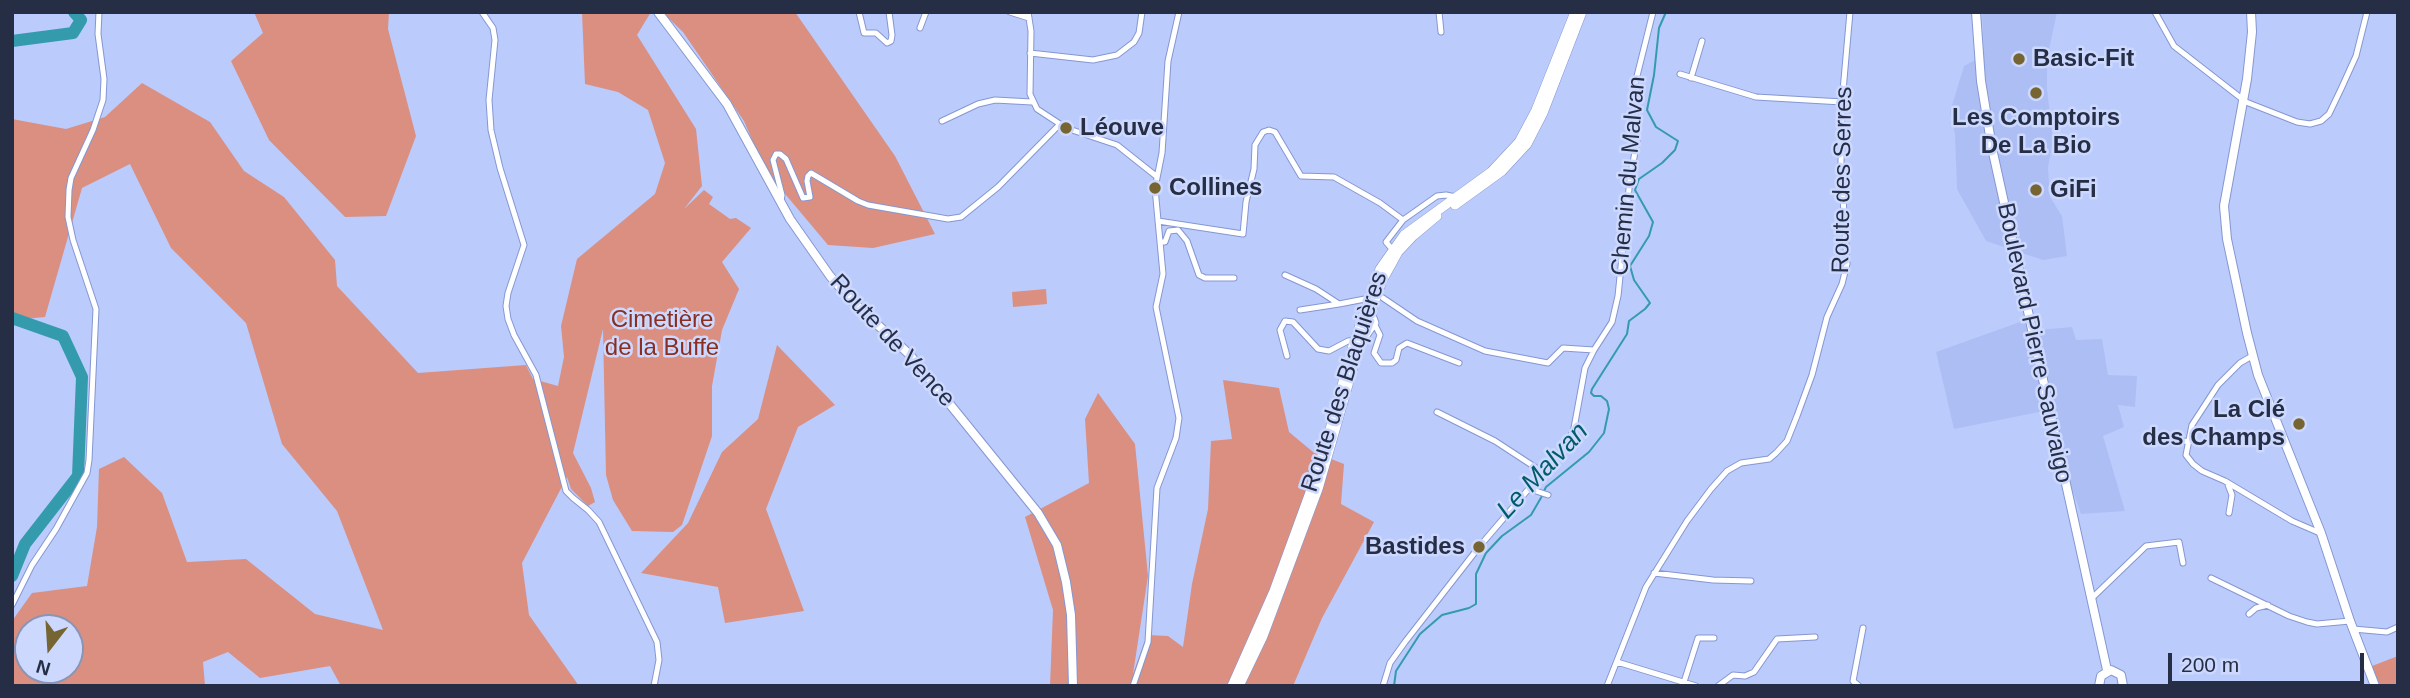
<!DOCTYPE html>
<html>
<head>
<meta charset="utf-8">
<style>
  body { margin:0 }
  #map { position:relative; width:2410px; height:698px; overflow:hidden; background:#bbcbfc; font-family:Helvetica,sans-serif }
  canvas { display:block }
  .frame { position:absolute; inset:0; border:14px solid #262e46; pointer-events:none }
  .north { position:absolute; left:14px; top:614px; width:70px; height:70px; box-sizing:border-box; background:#ccd8fe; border:2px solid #8a94b4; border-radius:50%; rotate:197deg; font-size:19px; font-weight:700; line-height:28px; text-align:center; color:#262e46 }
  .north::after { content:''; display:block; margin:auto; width:24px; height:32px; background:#766533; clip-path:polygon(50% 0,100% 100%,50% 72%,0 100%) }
  .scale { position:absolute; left:2168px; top:653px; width:196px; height:32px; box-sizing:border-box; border:4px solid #262e46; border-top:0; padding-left:9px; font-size:21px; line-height:24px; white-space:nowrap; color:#262e46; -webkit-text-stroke:5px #ccd8fe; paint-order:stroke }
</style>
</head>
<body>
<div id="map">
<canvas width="2410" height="698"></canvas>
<div class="frame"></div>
<div class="north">N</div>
<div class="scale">200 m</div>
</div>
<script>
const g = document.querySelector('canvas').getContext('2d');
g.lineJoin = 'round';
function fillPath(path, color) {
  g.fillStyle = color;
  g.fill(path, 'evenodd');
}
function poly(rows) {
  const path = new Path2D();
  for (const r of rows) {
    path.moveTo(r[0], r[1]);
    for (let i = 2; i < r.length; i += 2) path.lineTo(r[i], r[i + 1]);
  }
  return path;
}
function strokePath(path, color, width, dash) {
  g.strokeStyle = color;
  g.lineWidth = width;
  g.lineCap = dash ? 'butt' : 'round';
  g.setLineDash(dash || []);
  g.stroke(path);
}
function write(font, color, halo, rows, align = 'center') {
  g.font = font + ' Helvetica,sans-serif';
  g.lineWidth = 5;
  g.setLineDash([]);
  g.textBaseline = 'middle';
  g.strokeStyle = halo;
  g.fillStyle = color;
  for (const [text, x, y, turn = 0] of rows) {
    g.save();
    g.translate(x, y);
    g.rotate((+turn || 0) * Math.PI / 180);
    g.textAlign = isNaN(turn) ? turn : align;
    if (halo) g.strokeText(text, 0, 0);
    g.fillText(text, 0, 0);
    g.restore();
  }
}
const built = poly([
  [1982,12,2057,12,2047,59,2047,89,2053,141,2048,167,2050,197,2062,216,2067,256,2043,260,1986,241,1957,189,1955,134,1950,112,1964,66,1984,55],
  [2020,322,2039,330,2072,327,2076,340,2102,339,2108,375,2137,376,2135,407,2118,405,2124,427,2103,436,2125,511,2081,514,2044,411,1954,429,1936,352]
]);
const green = poly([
  [254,12,389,12,388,29,416,136,386,216,345,217,269,140,231,61,263,33],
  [582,12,651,12,637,35,696,129,702,186,684,209,704,190,713,197,709,204,730,219,736,218,751,228,722,262,739,289,722,330,712,386,712,436,682,525,673,532,632,531,613,500,606,475,603,329,573,453,591,488,595,502,588,506,571,489,567,477,522,563,529,615,579,686,341,686,330,666,260,678,228,652,203,662,205,686,16,686,12,683,12,621,32,593,87,586,97,527,99,469,124,457,162,493,187,562,246,559,315,614,383,630,337,511,282,444,246,323,171,248,130,164,82,188,45,317,12,320,12,119,66,129,105,117,142,83,210,122,244,171,284,197,335,260,337,286,418,373,526,365,533,379,558,386,564,357,561,326,577,259,655,194,665,163,648,110,618,92,585,84],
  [28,628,70,628,70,670,28,670],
  [662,12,795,12,895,156,935,234,873,248,828,245,765,170,744,121,683,32],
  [1046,289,1047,304,1013,307,1012,292],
  [777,345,835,405,798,427,766,509,804,611,725,623,718,587,641,573,688,523,722,452,758,419],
  [1223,380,1279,388,1289,432,1313,452,1344,464,1341,504,1374,522,1322,618,1293,686,1137,686,1132,683,1132,686,1050,686,1053,610,1025,517,1089,483,1085,419,1098,393,1135,444,1148,576,1133,674,1147,635,1168,636,1183,647,1192,584,1208,509,1211,441,1232,439],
  [2398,656,2398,686,2380,686,2372,666]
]);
const stream = poly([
  [1544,491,1546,487,1589,452,1604,433,1609,409,1607,401,1601,396,1594,396,1591,393,1592,389,1627,334,1629,321,1645,309,1650,303,1634,280,1630,266,1649,236,1653,222,1635,190,1639,179,1662,163,1675,150,1678,141,1656,127,1647,110,1654,75,1659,28,1666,12],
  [1394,686,1396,671,1420,634,1442,615,1469,608,1476,604,1476,574,1486,553,1502,536,1531,515,1542,496]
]);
const river = poly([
  [12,41,73,33,81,20,74,12],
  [12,318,63,336,82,377,78,476,25,544,12,576]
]);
const street = poly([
  [482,12,493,28,495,40,489,100,491,130,500,168,524,245,508,293,506,306,508,319,514,335,536,375,566,491,573,498,588,510,599,522,657,642,659,660,654,686],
  [859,12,864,33,876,33,887,43,891,41,892,35,889,12],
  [1010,12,1029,18],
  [1028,12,1031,31,1030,94,1037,109,1066,128,1117,145,1156,176],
  [1439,12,1441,32],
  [2155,12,2174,46,2246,102,2297,122,2310,124,2321,121,2329,114,2341,89,2356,56,2367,12],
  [920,28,926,12],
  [1030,53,1093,60,1117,55,1134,42,1139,33,1142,12],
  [1680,74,1756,97,1842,102],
  [1691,78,1702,41],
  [942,121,978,104,995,100,1032,102],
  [781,201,782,195,773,160,776,154,780,154,786,159,803,198,810,197,807,181,808,176,811,173,858,201,868,205,948,219,961,217,998,187,1060,124],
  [1158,221,1243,234,1246,202,1254,169,1255,145,1263,132,1269,130,1275,132,1301,176,1334,177,1380,203,1403,220],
  [1160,242,1165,242,1169,231,1178,230,1187,241,1199,275,1205,278,1234,278],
  [1392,249,1386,242,1403,220,1437,196,1446,195,1456,197],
  [1285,275,1316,289,1339,304,1300,310],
  [1383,298,1417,321,1485,351,1548,363,1563,348,1594,350],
  [1339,304,1370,298],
  [1375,325,1380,335,1374,353,1381,363,1392,363,1396,360,1399,348,1407,343,1459,363],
  [1364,340,1376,323,1371,310],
  [1287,356,1280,330,1285,321,1293,322,1318,349,1329,351,1348,341,1356,340],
  [2252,356,2240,363,2218,385,2192,425,2186,455,2193,464,2202,471,2225,481,2292,521,2320,533],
  [1437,412,1495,441,1544,473],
  [2170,442,2188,441],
  [2227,482,2232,495,2229,513],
  [1530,489,1548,495],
  [1654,573,1713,580,1751,581],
  [2211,578,2289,616,2307,622,2317,624,2350,621],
  [2091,599,2146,546,2179,542,2183,563],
  [12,605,32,565,56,529,87,473,89,460,96,309,73,240,68,217,69,190,71,178,93,130,103,100,104,79,98,34,99,12],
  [2249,614,2256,608,2268,605],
  [2353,629,2387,632,2398,627],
  [1617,662,1696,686],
  [1684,682,1698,638,1714,638],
  [1133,686,1148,642,1157,488,1176,438,1179,418,1156,307,1163,274,1155,188,1162,153,1168,61,1179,12],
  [1383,686,1390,663,1405,642,1479,547,1568,443,1574,428,1585,368,1594,350,1612,322,1618,296,1630,179,1637,141,1634,88,1653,12],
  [1607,686,1646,587,1687,521,1711,489,1727,471,1741,463,1769,459,1776,453,1787,441,1797,416,1812,375,1827,317,1842,284,1847,264,1841,164,1842,102,1850,12],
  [1718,686,1733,675,1745,676,1754,672,1777,639,1815,637],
  [1859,686,1853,681,1863,628]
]);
const secondary = poly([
  [658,12,727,104,790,219,830,276,851,300,910,355,1038,513,1057,545,1066,582,1071,615,1073,686],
  [1976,12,1981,81,1992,148,2107,670],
  [2251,12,2252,32,2247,79,2224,206,2227,239,2247,333,2258,375,2321,533,2350,621,2375,686],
  [2099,686,2101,676,2111,670,2121,675,2123,686]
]);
const primary = poly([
  [1455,205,1502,171,1527,144,1543,113,1582,12],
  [1232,686,1274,591,1312,487,1329,433,1354,342,1380,269,1404,235,1491,172,1519,142,1536,110,1575,12],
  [1239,686,1263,636,1318,489,1362,336,1382,281,1398,252,1413,236,1437,216]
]);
const markers = [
  [2019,59,7,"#766533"],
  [2036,93,7,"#766533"],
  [1066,128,7,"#766533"],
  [1155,188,7,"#766533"],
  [2036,190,7,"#766533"],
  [2299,424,7,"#766533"],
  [1479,547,7,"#766533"]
];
const poiNames = [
  ["Basic-Fit",2033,59],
  ["Les Comptoirs",2036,118,"center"],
  ["De La Bio",2036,146,"center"],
  ["Léouve",1080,128],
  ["Collines",1169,188],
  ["GiFi",2050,190],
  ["La Clé",2285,410,"right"],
  ["des Champs",2285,438,"right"],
  ["Bastides",1465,547,"right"]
];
const streetNames = [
  ["Chemin du Malvan",1629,176,-85],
  ["Route des Serres",1843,180,-89],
  ["Route de Vence",892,341,47],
  ["Boulevard Pierre Sauvaigo",2034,343,78],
  ["Route des Blaquières",1345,382,-72]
];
const parkNames = [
  ["Cimetière",662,320],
  ["de la Buffe",662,348]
];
const waterNames = [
  ["Le Malvan",1543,471,-47]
];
fillPath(built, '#adbef4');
fillPath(green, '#da8f81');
strokePath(stream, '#349bad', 2);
strokePath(river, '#349bad', 12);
strokePath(street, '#8597d2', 7);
strokePath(secondary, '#8597d2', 10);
strokePath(primary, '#8597d2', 10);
strokePath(street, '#fff', 5);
strokePath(secondary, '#fff', 8);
strokePath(primary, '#fff', 9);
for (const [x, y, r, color] of markers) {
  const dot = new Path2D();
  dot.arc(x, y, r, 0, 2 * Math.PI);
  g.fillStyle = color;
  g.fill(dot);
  strokePath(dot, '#ccd8fe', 2.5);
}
write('bold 24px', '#262e46', '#ccd8fe', poiNames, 'left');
write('24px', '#262e46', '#ccd8fe', streetNames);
write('24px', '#882f22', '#ccd8fe', parkNames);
write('italic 26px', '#015c69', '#ccd8fe', waterNames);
</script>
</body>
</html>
